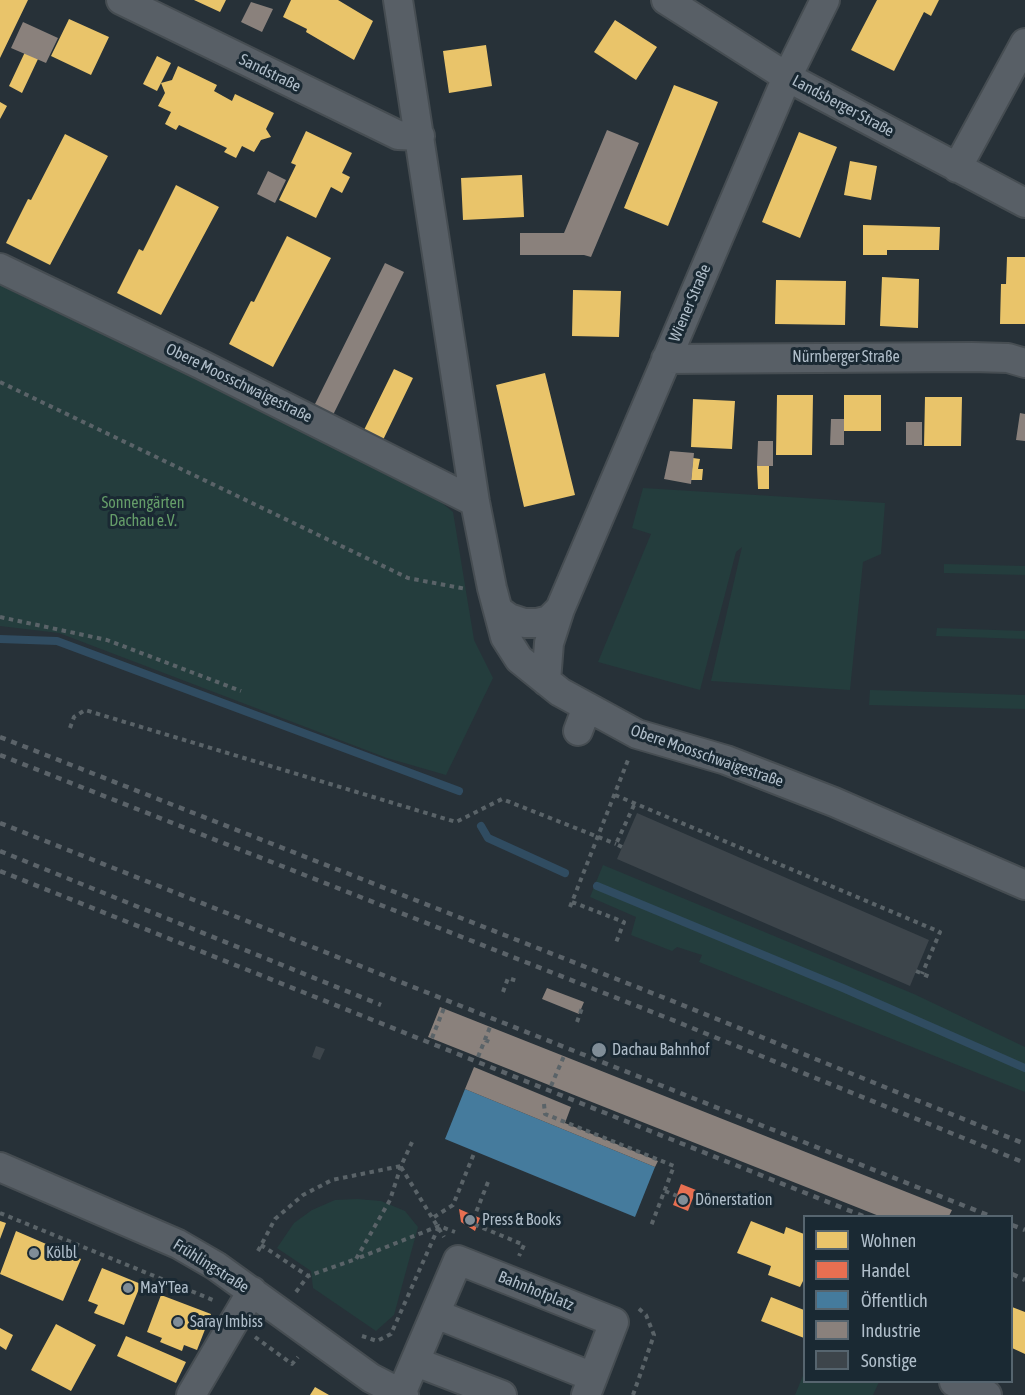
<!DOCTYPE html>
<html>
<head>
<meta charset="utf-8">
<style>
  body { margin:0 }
  #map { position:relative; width:1025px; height:1395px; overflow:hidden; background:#273138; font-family:"Asap Condensed",sans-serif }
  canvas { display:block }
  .legend { position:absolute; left:803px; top:1215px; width:210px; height:168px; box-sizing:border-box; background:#1a2933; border:2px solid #56656f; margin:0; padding:8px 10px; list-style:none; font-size:18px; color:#b0beca }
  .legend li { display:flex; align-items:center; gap:12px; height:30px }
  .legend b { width:30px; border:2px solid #56656f }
</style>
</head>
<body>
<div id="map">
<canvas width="1025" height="1395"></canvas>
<ul class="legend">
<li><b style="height:16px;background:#e9c46a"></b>Wohnen</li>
<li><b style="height:16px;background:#e76f51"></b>Handel</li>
<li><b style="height:16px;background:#457b9d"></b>Öffentlich</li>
<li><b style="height:16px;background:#8a817c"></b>Industrie</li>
<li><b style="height:16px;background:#3d454b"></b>Sonstige</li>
</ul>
</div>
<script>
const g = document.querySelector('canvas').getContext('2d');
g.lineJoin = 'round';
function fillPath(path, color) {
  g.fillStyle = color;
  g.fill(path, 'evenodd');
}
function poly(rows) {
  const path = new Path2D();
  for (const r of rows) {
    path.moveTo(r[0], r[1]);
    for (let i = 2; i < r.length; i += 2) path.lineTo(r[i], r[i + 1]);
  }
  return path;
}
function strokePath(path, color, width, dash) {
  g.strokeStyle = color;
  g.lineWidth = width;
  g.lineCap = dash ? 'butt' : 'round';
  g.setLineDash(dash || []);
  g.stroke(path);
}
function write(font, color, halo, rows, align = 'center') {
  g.font = font + ' "Asap Condensed",sans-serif';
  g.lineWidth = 6;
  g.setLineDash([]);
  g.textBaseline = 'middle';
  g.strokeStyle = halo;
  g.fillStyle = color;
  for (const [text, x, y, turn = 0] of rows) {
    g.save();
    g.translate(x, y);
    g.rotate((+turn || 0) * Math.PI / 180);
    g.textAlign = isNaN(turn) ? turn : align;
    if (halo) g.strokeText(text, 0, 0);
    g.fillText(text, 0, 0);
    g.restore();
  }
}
const green = poly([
  [0,285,424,488,453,512,474,640,493,678,446,775,387,758,59,633,0,626],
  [643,488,885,503,881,554,863,562,850,690,711,681,742,547,736,552,700,690,598,662,651,534,632,528],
  [944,564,1025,566,1025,575,944,573],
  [937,628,1025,631,1025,639,936,636],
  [870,690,1025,695,1025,709,869,705],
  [603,865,914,994,1025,1047,1025,1092,699,962,702,955,677,947,672,951,631,935,636,917,590,897],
  [357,1199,381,1201,405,1211,418,1227,394,1315,376,1331,313,1288,311,1271,277,1248,294,1223,312,1210,335,1200],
  [804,1373,804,1382,879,1382,873,1395,795,1395]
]);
const homes = poly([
  [0,0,28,0,0,58],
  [194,0,226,0,220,12],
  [291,0,338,0,373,21,354,60,306,32,307,29,283,17],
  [877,0,939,0,931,16,924,12,894,71,851,50],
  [69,19,109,37,91,75,51,56],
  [615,20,657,47,636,80,594,52],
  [486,45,492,86,449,93,443,51],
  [25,52,38,59,22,93,9,86],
  [157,56,171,63,157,91,143,84],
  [178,66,217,85,214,91,232,101,235,94,274,113,266,129,271,137,261,140,254,152,242,146,236,158,224,152,227,148,179,125,176,130,165,124,171,112,158,106,165,93,161,83,172,80],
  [674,85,718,102,668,226,624,208],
  [0,102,7,106,0,119],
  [306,131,352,153,342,173,350,177,342,193,331,187,316,218,279,200,296,165,291,163],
  [799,132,837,147,800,238,762,222],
  [65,134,108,156,50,265,6,243,28,199,31,200],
  [850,161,877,166,871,200,844,195],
  [522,175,524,217,463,220,461,178],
  [176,185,219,207,161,315,117,293,139,249,143,251],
  [863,225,940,227,939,250,887,250,887,255,863,255],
  [287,236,331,258,273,367,229,344,251,301,254,302],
  [1007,257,1025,257,1025,324,1000,324,1001,284,1006,284],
  [882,277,919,279,918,328,880,326],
  [776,280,846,281,845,325,775,324],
  [573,290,621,291,619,337,572,336],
  [394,369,413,378,383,440,364,430],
  [545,373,575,495,524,507,496,385],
  [777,395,813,395,812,455,776,455],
  [844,395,881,395,881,431,844,431],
  [925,397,962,397,961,446,924,446],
  [693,399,735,401,732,449,691,447],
  [693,458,700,459,698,469,703,469,702,480,691,480],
  [757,466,769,466,769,489,758,489],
  [0,1221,6,1223,0,1239],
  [751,1221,784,1234,786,1227,804,1234,804,1279,800,1287,768,1275,771,1266,737,1253],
  [16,1231,81,1259,63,1301,0,1274],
  [102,1268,141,1284,124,1325,94,1313,98,1305,88,1301],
  [161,1295,211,1314,197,1350,184,1345,182,1351,160,1342,162,1338,147,1332],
  [771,1297,804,1310,804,1338,761,1321],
  [1012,1307,1025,1312,1025,1354,1012,1348],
  [56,1324,96,1345,71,1391,31,1370],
  [0,1328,13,1335,6,1350,0,1346],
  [126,1336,186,1362,176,1383,117,1356],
  [315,1387,329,1395,310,1395]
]);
const shops = poly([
  [681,1184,696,1190,688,1211,673,1205],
  [459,1209,480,1218,475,1231,461,1222]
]);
const public = poly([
  [465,1089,655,1167,635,1217,445,1139]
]);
const industry = poly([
  [251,2,273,9,262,32,241,22],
  [23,22,58,38,46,63,11,48],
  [607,130,639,143,591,257,584,255,520,255,520,233,564,233],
  [268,171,286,180,275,203,257,194],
  [385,263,404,272,333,415,314,406],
  [1020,413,1025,414,1025,441,1016,440],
  [831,419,844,419,844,445,830,445],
  [906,422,922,422,922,445,906,445],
  [758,441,773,441,773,466,757,466],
  [670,451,694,453,691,484,664,479],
  [547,988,584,1002,579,1014,542,999],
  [440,1007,952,1210,949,1216,879,1216,428,1037],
  [474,1067,571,1107,565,1123,658,1161,655,1167,465,1089]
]);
const stream = poly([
  [0,639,57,641,459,791],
  [481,826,488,838,565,873],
  [597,886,843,988,1025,1068]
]);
const building = poly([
  [637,813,929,940,910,986,617,859],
  [316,1046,325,1049,320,1060,312,1057]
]);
const path = poly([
  [0,382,408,578,466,589],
  [0,617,107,640,241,691],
  [70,728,74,717,85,710,456,822,502,799,616,844],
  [615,795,940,932,922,974],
  [622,847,616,844,635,803],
  [572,902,624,922,615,945],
  [570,907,628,760],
  [916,971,930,977],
  [503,992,508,978,517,981],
  [577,1022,582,1008],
  [432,1038,444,1008],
  [485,1040,492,1043],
  [478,1057,490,1027],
  [551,1086,564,1056],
  [544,1104,545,1114,674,1166,651,1226],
  [401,1166,390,1200,356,1259,439,1226,455,1232],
  [401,1167,444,1237],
  [488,1182,473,1220,476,1225,524,1245,519,1256],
  [665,1191,677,1196],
  [0,1213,213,1300],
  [434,1217,453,1205,475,1151],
  [261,1245,308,1276],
  [258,1251,275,1219,303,1195,332,1180,401,1166,413,1140],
  [296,1292,308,1276,356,1259],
  [362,1336,377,1341,391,1334,439,1226],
  [255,1337,292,1364,298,1357],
  [633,1395,654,1335,646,1315,638,1308]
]);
const minor = poly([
  [121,0,398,135,420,136],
  [398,0,475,502,492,588,505,637,519,659,560,692,637,734,726,760,834,802,1025,885],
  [666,0,787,77,1025,203],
  [957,168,1025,43],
  [0,268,202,365,475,502],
  [666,359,972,357,1008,358,1025,363],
  [498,610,509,618,524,623,537,623,549,620,560,609],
  [546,681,549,643,560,609,787,77,825,0],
  [578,731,587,707],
  [0,1167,178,1244,216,1266,371,1378,404,1395],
  [436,1314,593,1377],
  [416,1362,502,1395],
  [954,1382,987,1395],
  [401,1394,458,1260,614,1322,586,1395],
  [191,1395,252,1291]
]);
const rail = poly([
  [0,737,675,1002,1025,1144],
  [0,755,670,1019,1025,1163],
  [0,823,990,1216],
  [0,851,381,1005],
  [0,871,863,1216],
  [1012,1225,1025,1230],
  [1012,1274,1025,1280]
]);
const markers = [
  [599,1050,8,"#808d97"],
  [683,1200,6,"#808d97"],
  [470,1220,6,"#808d97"],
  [34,1253,6,"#808d97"],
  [128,1288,6,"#808d97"],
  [178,1322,6,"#808d97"]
];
const streetNames = [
  ["Sandstraße",270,73,26],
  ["Landsberger Straße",843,106,28],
  ["Wiener Straße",690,303,-67],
  ["Nürnberger Straße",846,357],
  ["Obere Moosschwaigestraße",239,383,26],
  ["Obere Moosschwaigestraße",707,756,19],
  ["Frühlingstraße",211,1266,32],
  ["Bahnhofplatz",536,1291,22]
];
const parkNames = [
  ["Sonnengärten",143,503],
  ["Dachau e.V.",143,521]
];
const poiNames = [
  ["Dachau Bahnhof",612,1050],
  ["Dönerstation",695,1200],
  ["Press & Books",482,1220],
  ["Kölbl",46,1253],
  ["MaY'Tea",140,1288],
  ["Saray Imbiss",190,1322]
];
fillPath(green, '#243d3d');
fillPath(homes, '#e9c46a');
fillPath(shops, '#e76f51');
fillPath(public, '#457b9d');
fillPath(industry, '#8a817c');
strokePath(stream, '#304c61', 8);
fillPath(building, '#3d454b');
strokePath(minor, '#464d52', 32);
strokePath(path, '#5a6368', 4, [4.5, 4.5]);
strokePath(minor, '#585f66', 28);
strokePath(rail, '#5b6369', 4.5, [6, 6]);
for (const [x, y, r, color] of markers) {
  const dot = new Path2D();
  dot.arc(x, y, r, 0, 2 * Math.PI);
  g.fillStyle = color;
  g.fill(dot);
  strokePath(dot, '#1a2933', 2);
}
write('16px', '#b0beca', '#1a2933', streetNames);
write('16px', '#659d69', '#1a2933', parkNames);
write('16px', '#b0beca', '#1a2933', poiNames, 'left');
</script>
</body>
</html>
